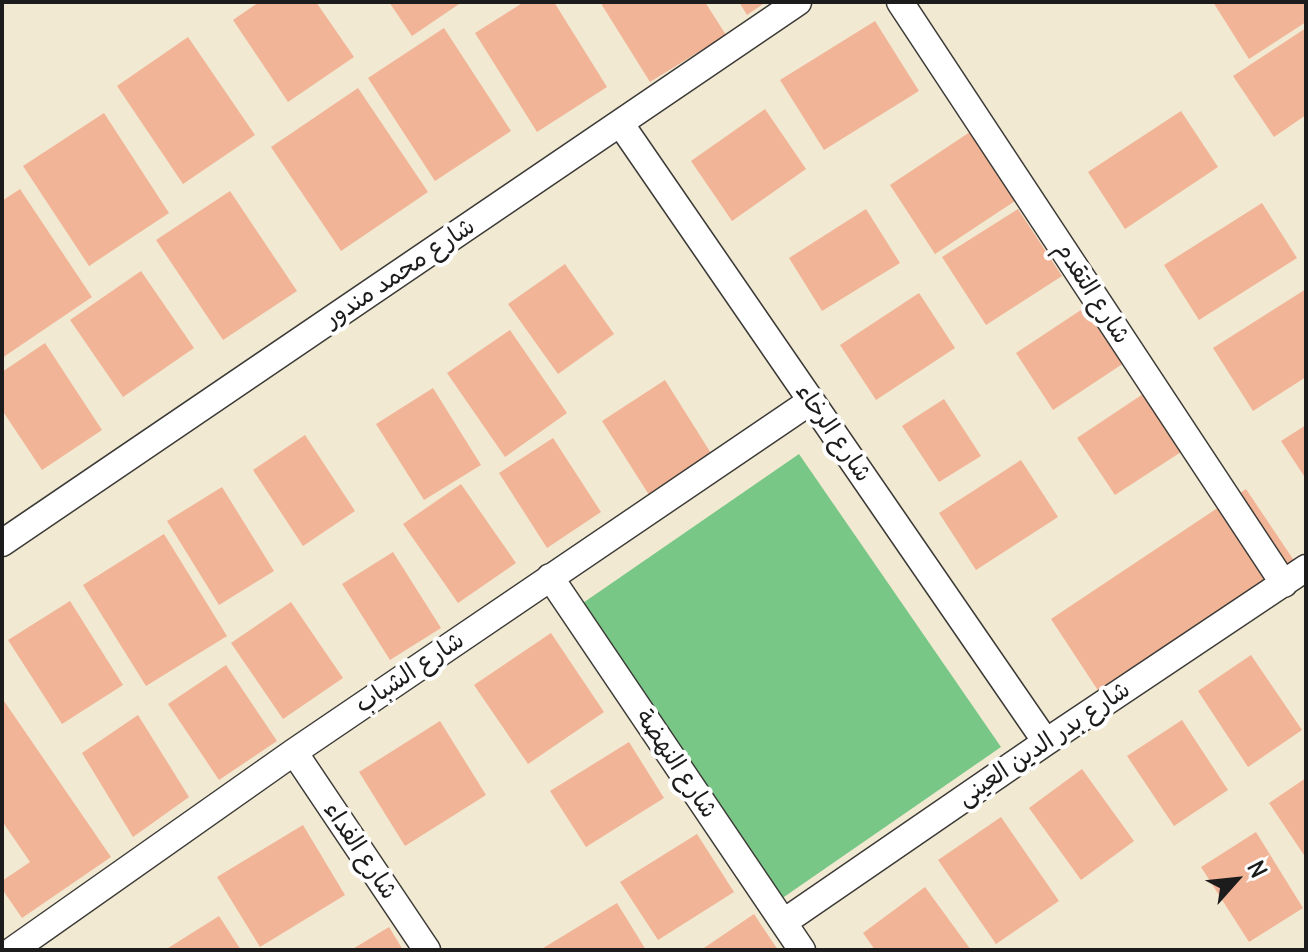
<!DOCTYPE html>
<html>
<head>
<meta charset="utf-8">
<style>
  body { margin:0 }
  #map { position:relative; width:1308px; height:952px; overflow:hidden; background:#f2e9d2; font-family:Delius,sans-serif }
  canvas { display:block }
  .frame { position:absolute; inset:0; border:4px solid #1c1c1c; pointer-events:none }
  .north { position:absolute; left:1196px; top:840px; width:80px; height:80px; -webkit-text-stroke:6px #fff; paint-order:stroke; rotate:63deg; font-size:22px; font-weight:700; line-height:32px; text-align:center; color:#1c1c1c }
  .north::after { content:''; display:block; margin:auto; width:28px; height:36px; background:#1c1c1c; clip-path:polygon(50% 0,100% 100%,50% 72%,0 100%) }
</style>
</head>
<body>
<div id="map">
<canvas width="1308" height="952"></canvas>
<div class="frame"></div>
<div class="north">N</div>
</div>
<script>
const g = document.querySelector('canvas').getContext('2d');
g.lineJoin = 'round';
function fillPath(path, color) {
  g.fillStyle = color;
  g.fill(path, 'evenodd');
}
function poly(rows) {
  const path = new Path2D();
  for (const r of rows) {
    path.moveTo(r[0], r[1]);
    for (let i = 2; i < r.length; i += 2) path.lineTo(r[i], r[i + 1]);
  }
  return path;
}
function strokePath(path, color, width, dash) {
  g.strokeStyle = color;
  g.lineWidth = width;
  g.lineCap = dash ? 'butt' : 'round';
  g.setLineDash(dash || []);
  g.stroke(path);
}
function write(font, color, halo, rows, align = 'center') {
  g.font = font + ' Delius,"Playpen Sans Arabic",sans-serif';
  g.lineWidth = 8;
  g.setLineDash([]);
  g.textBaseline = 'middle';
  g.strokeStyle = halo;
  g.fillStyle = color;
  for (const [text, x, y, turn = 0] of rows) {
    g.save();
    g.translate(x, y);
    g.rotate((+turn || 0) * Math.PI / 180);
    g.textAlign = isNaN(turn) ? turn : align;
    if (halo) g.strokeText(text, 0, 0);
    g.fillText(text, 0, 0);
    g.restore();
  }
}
const green = poly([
  [799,454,1001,747,781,899,580,605]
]);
const building = poly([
  [259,2,316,2,354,57,288,102,233,20],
  [389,2,462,2,412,36],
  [524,2,554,2,607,87,537,132,475,33],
  [600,2,705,2,726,35,650,82],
  [739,2,766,2,747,15],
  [1213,2,1306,2,1306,22,1249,59],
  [875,21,919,91,824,150,780,80],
  [444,28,511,131,435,181,368,78],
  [1306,28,1306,115,1274,137,1233,76],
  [188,37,255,135,183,184,117,86],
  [358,88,428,192,341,251,271,147],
  [765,109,806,169,732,221,691,161],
  [1181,111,1218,167,1125,229,1088,172],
  [104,113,169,213,89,266,23,166],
  [976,128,1021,197,935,254,890,185],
  [20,189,92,297,2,358,2,201],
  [230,191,297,291,223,340,156,240],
  [1262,203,1297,258,1199,320,1164,265],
  [866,209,900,263,822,311,789,258],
  [1018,209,1062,276,986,325,942,257],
  [565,264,614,334,558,374,508,304],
  [141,271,194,348,123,397,70,320],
  [1306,289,1306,377,1253,411,1213,348],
  [919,293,955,348,876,400,840,345],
  [1090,304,1127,361,1053,410,1016,353],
  [510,330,567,413,505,457,447,373],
  [45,343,102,430,42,470,2,410,2,372],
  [665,380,714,458,651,498,602,421],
  [433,388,481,465,424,500,376,424],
  [1143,394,1181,452,1115,495,1077,438],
  [944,399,981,456,939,482,902,426],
  [1306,425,1306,479,1281,441],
  [305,435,355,511,303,546,253,470],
  [553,438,601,512,547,548,499,473],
  [1021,460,1058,517,976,570,939,513],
  [461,484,516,563,458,603,403,524],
  [222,487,274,571,219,605,167,521],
  [1246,489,1297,565,1101,695,1051,619],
  [164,534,227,636,146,686,83,585],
  [393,552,441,628,390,660,342,584],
  [70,601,123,685,62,724,8,640],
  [291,602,343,678,283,719,231,643],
  [551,633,604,712,528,764,474,685],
  [1251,655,1302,730,1248,767,1198,691],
  [226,665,277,741,219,780,168,704],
  [2,698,111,857,22,918,2,889,2,881,30,862,2,821],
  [138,715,189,797,133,837,82,753],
  [1182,720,1228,790,1174,826,1127,756],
  [440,721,486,795,405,846,359,772],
  [629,742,664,798,586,847,550,791],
  [1082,769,1134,841,1081,880,1029,808],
  [1306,778,1306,858,1269,803],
  [1001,817,1059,901,996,944,938,860],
  [303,825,345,895,260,947,217,877],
  [1256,832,1303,908,1249,942,1201,867],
  [697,834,734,892,658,940,620,882],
  [925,887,971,950,875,950,863,933],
  [617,903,646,950,540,950],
  [754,914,778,950,701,950],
  [219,916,241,950,165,950],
  [389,927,403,950,351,950]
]);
const street = poly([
  [900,2,1284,584],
  [620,123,1046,742],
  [2,543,798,2],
  [550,577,802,950],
  [294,752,427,950],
  [784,922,1046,742,1306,568],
  [13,950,294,752,811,401]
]);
const streetNames = [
  ["شارع محمد مندور",400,273,-34],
  ["شارع التقدم",1092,293,57],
  ["شارع الرخاء",833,433,55],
  ["شارع الشباب",410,673,-34],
  ["شارع بدر الدين العينى",1044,744,-34],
  ["شارع النهضة",676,764,56],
  ["شارع الفداء",360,851,56]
];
fillPath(green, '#78c787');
fillPath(building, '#f1b497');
strokePath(street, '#3c3b37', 29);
strokePath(street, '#fff', 26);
write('24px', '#1c1c1c', '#fff', streetNames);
</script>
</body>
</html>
